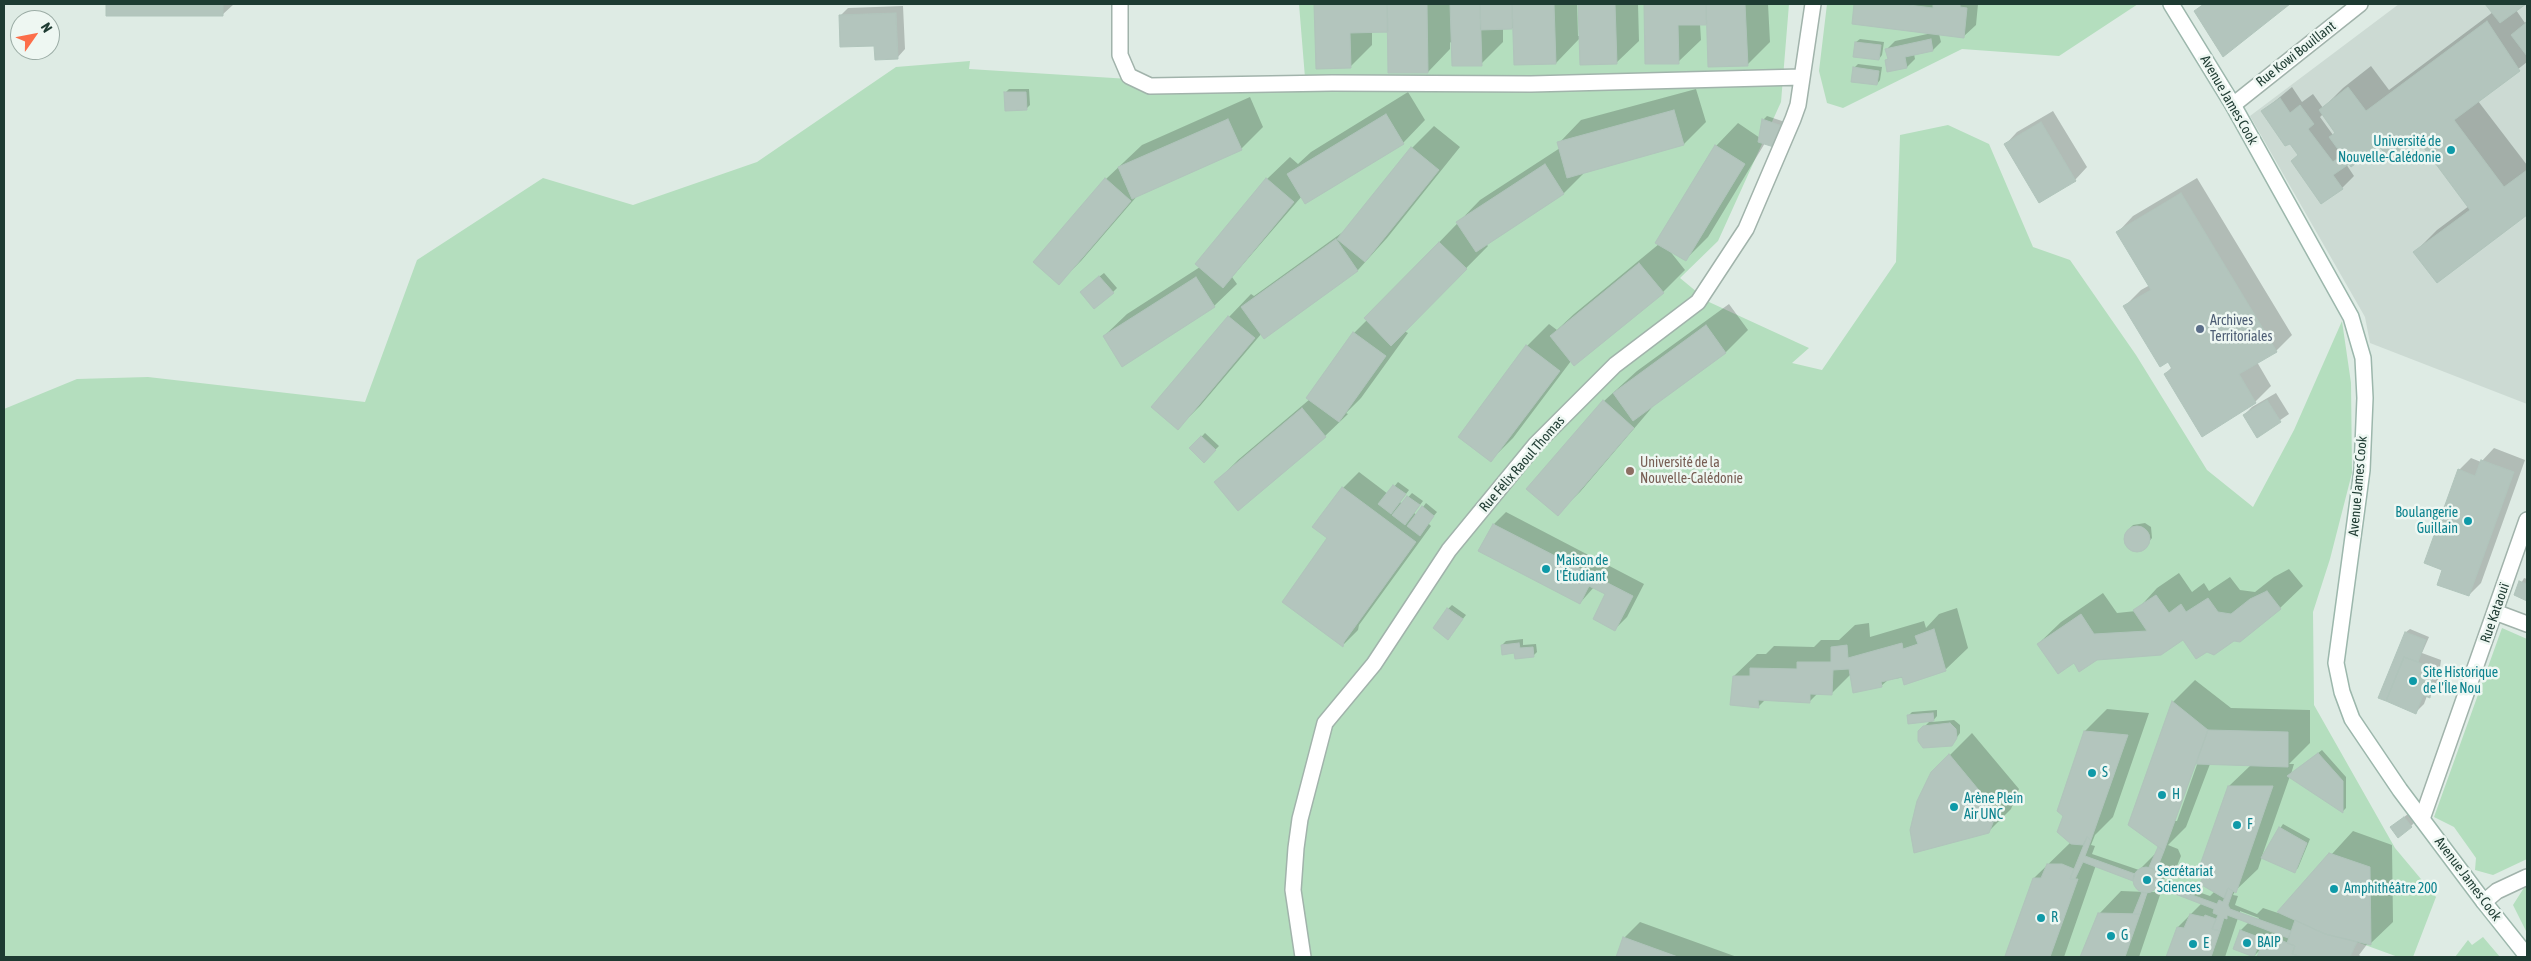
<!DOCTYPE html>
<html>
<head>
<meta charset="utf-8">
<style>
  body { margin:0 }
  #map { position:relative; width:2531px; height:961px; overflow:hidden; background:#deebe4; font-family:"Asap Condensed",sans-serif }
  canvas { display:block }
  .frame { position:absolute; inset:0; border:5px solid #1e3b32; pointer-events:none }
  .north { position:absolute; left:10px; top:10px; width:50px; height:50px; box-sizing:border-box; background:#eef7f2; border:1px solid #9baca5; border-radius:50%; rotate:57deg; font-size:14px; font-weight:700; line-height:20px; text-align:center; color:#1e3b32 }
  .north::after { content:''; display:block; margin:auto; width:18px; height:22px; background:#fc6e4a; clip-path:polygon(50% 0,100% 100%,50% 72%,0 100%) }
</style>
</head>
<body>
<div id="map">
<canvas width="2531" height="961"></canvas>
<div class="frame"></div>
<div class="north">N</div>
</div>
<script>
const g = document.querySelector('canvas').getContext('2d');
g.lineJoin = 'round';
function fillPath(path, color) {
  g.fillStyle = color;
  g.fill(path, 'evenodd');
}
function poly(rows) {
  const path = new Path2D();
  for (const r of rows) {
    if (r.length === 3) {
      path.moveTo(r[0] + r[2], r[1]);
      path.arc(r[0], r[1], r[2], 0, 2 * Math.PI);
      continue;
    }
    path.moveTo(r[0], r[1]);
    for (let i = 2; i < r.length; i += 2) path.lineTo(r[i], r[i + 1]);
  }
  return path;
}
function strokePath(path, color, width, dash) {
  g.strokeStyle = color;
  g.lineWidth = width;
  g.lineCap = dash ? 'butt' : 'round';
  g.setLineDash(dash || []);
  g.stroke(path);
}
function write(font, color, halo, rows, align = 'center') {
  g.font = font + ' "Asap Condensed",sans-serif';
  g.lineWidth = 5;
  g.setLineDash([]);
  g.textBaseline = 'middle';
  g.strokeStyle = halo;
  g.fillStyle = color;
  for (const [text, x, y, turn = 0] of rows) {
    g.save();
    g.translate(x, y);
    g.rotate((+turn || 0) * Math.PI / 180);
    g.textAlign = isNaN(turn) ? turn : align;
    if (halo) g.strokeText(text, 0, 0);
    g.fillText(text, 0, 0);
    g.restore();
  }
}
const built = poly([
  [2399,4,2527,4,2527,404,2370,343,2365,317,2250,116]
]);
const green = poly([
  [1299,4,1789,4,1781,102,1718,241,1680,278,1709,302,1809,348,1792,363,1822,370,1896,262,1900,135,1948,125,1989,144,2033,247,2070,260,2136,355,2207,470,2253,507,2294,430,2342,321,2351,383,2352,473,2330,559,2313,612,2314,705,2395,848,2436,897,2413,957,2398,957,2357,942,2350,957,4,957,4,409,77,379,148,377,365,402,417,260,543,178,633,205,757,162,896,67,970,61,969,69,1306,90],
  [1827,4,2138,4,2059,56,1962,49,1843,108,1827,103,1819,71],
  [2502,628,2527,639,2527,859,2493,875,2475,870,2476,858,2454,827,2434,817],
  [2527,883,2527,933,2513,905],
  [2483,937,2500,957,2455,957,2468,940,2472,945]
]);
const shadow = poly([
  [107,4,234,4,222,15,107,15],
  [1315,4,1577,4,1578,36,1580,36,1579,4,1638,4,1639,41,1616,63,1580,38,1556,63,1514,28,1503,28,1503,42,1481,64,1450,42,1450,49,1428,72,1389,31,1372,31,1372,45,1350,67,1317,68],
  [1645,4,1768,4,1770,42,1747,65,1707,24,1700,24,1701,40,1678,62,1647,63],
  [1855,4,1978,4,1976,25,1963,37,1939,34,1941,42,1933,50,1914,54,1915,59,1907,67,1886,61,1889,58,1887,49,1895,41,1932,33,1853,23],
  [2204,4,2288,4,2223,55,2196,11],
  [2487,4,2524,4,2516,10,2525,23,2527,20,2527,62,2478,101,2527,165,2527,213,2437,281,2415,252,2437,230,2469,206,2418,138,2379,144,2349,162,2346,164,2354,176,2342,188,2299,154,2263,111,2292,87,2302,102,2313,94,2323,108,2343,88,2371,66,2389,90,2493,12],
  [2323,114,2336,132,2333,135,2320,117],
  [903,6,905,49,897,58,875,45,840,16,848,8],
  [1860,39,1884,42,1882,55,1879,59,1856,42],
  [1858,64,1882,67,1880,80,1877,84,1854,68],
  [1009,89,1029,89,1030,105,1026,109,1005,93],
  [1696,89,1706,122,1684,144,1586,171,1564,193,1486,244,1488,246,1404,331,1408,333,1361,398,1346,413,1348,414,1325,436,1238,509,1216,482,1238,460,1310,399,1354,333,1367,320,1366,318,1480,200,1560,148,1559,143,1581,120],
  [1408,92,1425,120,1403,143,1302,196,1232,277,1237,284,1214,306,1104,336,1127,314,1200,267,1267,179,1290,157,1298,164,1311,152],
  [1250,97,1263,127,1241,149,1138,195,1081,261,1059,283,1035,262,1106,179,1142,145],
  [2053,111,2087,167,2075,180,2005,145,2017,132],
  [1767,116,1788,123,1765,143,1708,237,1685,260,1669,250,1685,270,1663,292,1571,361,1513,438,1491,460,1527,346,1549,324,1557,330,1574,314,1659,244,1716,146,1738,123,1760,138,1764,119],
  [1434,126,1460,147,1387,238,1358,270,1264,337,1262,333,1200,406,1178,428,1153,407,1229,317,1251,294,1254,296,1347,229,1412,148],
  [2197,178,2292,335,2276,351,2257,362,2271,386,2255,402,2165,374,2172,367,2125,306,2141,290,2150,285,2118,232,2133,216],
  [1104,273,1117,288,1113,292,1085,288],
  [1729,304,1748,330,1726,352,1655,404,1580,492,1557,514,1604,401,1637,371],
  [2276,393,2289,414,2257,436,2244,415,2252,407],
  [1205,433,1219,446,1204,461,1191,448],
  [2494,448,2525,460,2481,583,2469,595,2444,569,2459,470,2471,458,2481,462],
  [1359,472,1388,494,1398,482,1409,490,1400,502,1402,504,1412,493,1423,501,1414,513,1417,515,1426,503,1437,512,1428,523,1431,526,1359,625,1358,630,1343,645,1329,538,1314,527,1343,488],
  [1506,512,1644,584,1627,617,1615,629,1607,594,1594,587,1580,603,1494,524],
  [2145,523,2151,527,2152,538,2143,549,2136,551,2129,547,2125,536,2129,529,2133,525],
  [2289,569,2303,586,2280,608,2184,638,2074,662,2038,644,2061,622,2103,593,2117,613,2136,611,2157,588,2179,573,2192,592,2204,583,2209,591,2230,577,2240,590,2255,592,2274,577],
  [2524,578,2527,579,2527,599,2515,595],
  [1452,605,1466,615,1448,638,1448,609],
  [1957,608,1968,648,1945,670,1888,680,1881,686,1851,674,1831,694,1818,693,1809,702,1766,699,1758,707,1734,676,1757,654,1766,654,1774,646,1814,647,1821,640,1839,640,1855,625,1869,623,1870,637,1924,621,1926,628,1939,614],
  [2410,629,2429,637,2422,653,2441,660,2437,689,2429,696,2427,696,2424,704,2416,712,2380,698,2406,632],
  [2405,651,2408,652,2389,697],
  [1523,639,1523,645,1536,644,1537,652,1533,656,1515,652,1502,645,1506,641],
  [2195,680,2231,708,2310,710,2310,743,2289,764,2294,764,2291,774,2322,750,2346,777,2346,808,2343,811,2290,776,2262,856,2283,824,2310,839,2298,868,2295,871,2262,857,2258,869,2235,891,2233,895,2238,896,2235,905,2257,914,2263,908,2278,913,2353,831,2392,845,2393,922,2370,944,2368,943,2359,955,2362,957,2258,957,2262,948,2254,956,2234,948,2241,930,2249,922,2238,918,2225,957,2167,957,2178,927,2202,903,2157,886,2146,892,2161,892,2139,957,2081,957,2099,914,2121,891,2146,892,2139,889,2134,879,2096,865,2064,957,2009,957,2007,956,2034,878,2071,842,2064,816,2085,731,2107,709,2149,713,2113,817,2095,835,2091,845,2095,846,2092,854,2139,870,2157,852,2161,847,2173,702],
  [2197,758,2199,759,2177,821,2174,821],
  [2210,764,2251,765,2229,786,2208,868,2215,891,2210,896,2163,880,2177,866,2181,856,2178,849,2168,845,2186,827],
  [2240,911,2259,918,2258,920,2240,914],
  [1937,710,1937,716,1932,722,1954,720,1960,725,1960,733,1955,740,1919,732,1931,720,1908,716,1912,712],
  [1972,733,2019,789,2011,809,1988,832,1932,773],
  [2408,814,2415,822,2411,826,2395,824],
  [1640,922,1737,957,1618,957,1624,938]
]);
const building = poly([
  [106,4,223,4,223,16,106,16,106,4],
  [1314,4,1387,4,1388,32,1350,33,1351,68,1316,69,1314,4],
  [1387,4,1427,4,1428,73,1388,73,1387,4],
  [1450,4,1480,4,1482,66,1452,66,1450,4],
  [1480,4,1512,4,1512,29,1480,30,1480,4],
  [1512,4,1554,4,1556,64,1514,65,1512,4],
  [1578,4,1615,4,1617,64,1580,65,1578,4],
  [1644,4,1706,4,1706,25,1678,25,1679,64,1645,64,1644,4],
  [1706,4,1745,4,1748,66,1708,67,1706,4],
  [1854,4,1901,4,1933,8,1933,4,1960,4,1960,7,1967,8,1964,38,1852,24,1854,4],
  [2204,4,2290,4,2223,57,2194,11,2204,4],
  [2485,4,2526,4,2500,23,2485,4],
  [896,13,898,59,875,60,874,46,840,47,839,15,896,13],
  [2487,21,2520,71,2454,120,2504,187,2527,170,2527,215,2437,283,2413,252,2470,210,2418,140,2390,160,2379,146,2351,167,2329,137,2335,133,2319,110,2348,87,2366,111,2487,21],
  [2527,22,2527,56,2511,35,2527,22],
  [1931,39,1933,51,1905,57,1907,68,1887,72,1885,60,1888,59,1885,49,1931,39],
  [1855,42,1881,45,1879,60,1853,57,1855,42],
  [1853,67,1879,71,1877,85,1851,82,1853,67],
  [1004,92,1026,92,1027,110,1005,111,1004,92],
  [2280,98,2290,113,2300,105,2314,124,2308,129,2333,162,2342,155,2349,164,2333,175,2343,189,2321,204,2291,161,2298,155,2290,144,2285,146,2261,111,2280,98],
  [1674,110,1684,145,1567,178,1557,142,1674,110],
  [1386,114,1404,144,1305,204,1287,174,1386,114],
  [1228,119,1242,150,1132,199,1118,167,1228,119],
  [1762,119,1785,127,1777,148,1758,142,1762,119],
  [2041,122,2076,181,2039,203,2004,144,2041,122],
  [1715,145,1745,164,1686,261,1655,243,1715,145],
  [1411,147,1439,170,1365,262,1337,239,1411,147],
  [1545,164,1564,194,1476,252,1456,222,1545,164],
  [1105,178,1131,201,1059,285,1033,262,1105,178],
  [1266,178,1294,202,1223,288,1195,264,1266,178],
  [2181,193,2277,352,2239,374,2256,403,2202,437,2164,374,2172,369,2168,362,2160,367,2123,306,2151,290,2116,232,2181,193],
  [1336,239,1358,271,1264,339,1241,307,1336,239],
  [1439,242,1467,269,1391,346,1364,318,1439,242],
  [1639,263,1664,293,1574,366,1550,336,1639,263],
  [1099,276,1114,293,1094,309,1080,292,1099,276],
  [1196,277,1215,307,1122,367,1103,336,1196,277],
  [1228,316,1255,338,1178,430,1151,407,1228,316],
  [1706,325,1726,353,1633,421,1613,393,1706,325],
  [1353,332,1386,356,1339,422,1306,398,1353,332],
  [1526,345,1560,371,1491,462,1458,437,1526,345],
  [1603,400,1634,428,1558,516,1526,489,1603,400],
  [2267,400,2281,422,2257,438,2243,415,2267,400],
  [1302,408,1326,437,1238,511,1214,482,1302,408],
  [1201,436,1216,450,1204,463,1189,448,1201,436],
  [2481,460,2514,472,2469,596,2437,585,2442,570,2424,563,2458,469,2475,476,2481,460],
  [1393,485,1406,494,1391,514,1378,504,1393,485],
  [1342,487,1416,542,1344,642,1343,647,1282,602,1327,538,1312,527,1342,487],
  [1407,496,1420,505,1405,525,1392,515,1407,496],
  [1422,506,1434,516,1420,536,1407,526,1422,506],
  [1493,524,1633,596,1615,631,1593,619,1605,594,1589,586,1580,604,1478,551,1493,524],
  [2137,539,13],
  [2519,581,2527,584,2527,601,2514,595,2519,581],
  [2267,591,2281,609,2240,642,2234,641,2214,655,2207,652,2196,659,2183,640,2161,655,2097,660,2079,672,2074,663,2058,674,2037,644,2081,614,2094,634,2147,631,2133,610,2156,595,2169,613,2181,604,2186,612,2208,598,2218,612,2231,614,2250,599,2267,591],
  [1447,608,1463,619,1448,640,1433,628,1447,608],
  [1934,629,1946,671,1904,685,1902,677,1881,682,1882,687,1853,693,1849,669,1833,670,1832,695,1810,694,1810,703,1758,700,1759,708,1730,705,1733,676,1750,676,1750,668,1797,669,1797,662,1831,662,1831,647,1847,645,1848,658,1902,643,1903,649,1918,644,1915,636,1934,629],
  [2405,632,2426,640,2418,662,2404,657,2386,701,2378,698,2405,632],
  [1519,643,1520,648,1533,647,1534,657,1515,659,1514,653,1502,655,1501,645,1519,643],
  [2404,657,2433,668,2430,698,2423,695,2416,714,2386,701,2404,657],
  [2172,701,2208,730,2164,851,2128,825,2172,701],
  [1933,713,1934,721,1908,724,1907,715,1933,713],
  [1950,723,1956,729,1957,738,1952,746,1923,748,1918,741,1918,731,1923,726,1950,723],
  [2208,730,2288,732,2288,767,2196,764,2208,730],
  [2084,731,2128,735,2091,840,2087,837,2083,845,2071,844,2057,832,2063,816,2057,811,2084,731],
  [2318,753,2343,781,2343,813,2287,776,2318,753],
  [1949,754,1997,812,1989,833,1914,853,1910,830,1917,801,1931,772,1949,754],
  [2228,786,2273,786,2236,893,2228,888,2224,898,2200,884,2206,868,2200,865,2228,786],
  [2404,817,2412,827,2398,838,2390,827,2404,817],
  [2279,827,2307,843,2295,873,2261,858,2279,827],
  [2087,837,2091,840,2085,856,2135,874,2133,881,2083,862,2075,879,2070,879,2087,837],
  [2158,847,2164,851,2156,871,2149,867,2158,847],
  [2329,853,2370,867,2371,945,2325,934,2277,912,2329,853],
  [2047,864,2062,864,2074,869,2070,879,2078,879,2050,957,2007,957,2005,956,2033,878,2041,878,2047,864],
  [2146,880,13],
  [2159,883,2217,904,2219,900,2223,902,2228,888,2233,891,2228,905,2230,909,2291,931,2288,938,2227,915,2227,919,2224,918,2220,931,2212,929,2218,915,2213,913,2214,909,2157,887,2159,883],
  [2142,892,2147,893,2140,914,2133,914,2142,892],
  [2098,913,2140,914,2125,957,2080,957,2098,913],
  [2190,914,2204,917,2205,915,2216,919,2212,929,2220,931,2211,957,2166,957,2177,927,2184,928,2190,914],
  [2295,920,2325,934,2357,942,2350,957,2302,957,2292,954,2295,946,2287,943,2295,920],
  [2240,930,2261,938,2254,957,2233,949,2240,930],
  [2266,934,2295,946,2292,954,2302,957,2257,957,2266,934],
  [1623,937,1678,957,1616,957,1623,937]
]);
const street = poly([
  [1120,4,1120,55,1129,76,1150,86,1332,83,1531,84,1802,77],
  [2233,105,2360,4],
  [2495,612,2527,624],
  [2422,819,2527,520],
  [2484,902,2497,891,2527,877],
  [1303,957,1293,890,1296,848,1300,819,1325,723,1374,664,1449,550,1536,444,1615,365,1698,302,1746,229,1793,119,1798,105,1813,4]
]);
const secondary = poly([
  [2171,4,2233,105,2351,317,2363,358,2365,398,2362,470,2336,663,2342,692,2352,719,2400,790,2484,902,2527,956]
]);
const markers = [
  [2451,150,5,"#0f9aa8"],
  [2200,329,5,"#5c6f8a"],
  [1630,471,5,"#8d6e63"],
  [2468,521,5,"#0f9aa8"],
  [1546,569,5,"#0f9aa8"],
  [2413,681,5,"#0f9aa8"],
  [2092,773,5,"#0f9aa8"],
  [2162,795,5,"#0f9aa8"],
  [1954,807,5,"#0f9aa8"],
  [2237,825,5,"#0f9aa8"],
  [2147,880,5,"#0f9aa8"],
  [2334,889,5,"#0f9aa8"],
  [2041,918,5,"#0f9aa8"],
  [2111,936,5,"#0f9aa8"],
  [2247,943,5,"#0f9aa8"],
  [2193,944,5,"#0f9aa8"]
];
const streetNames = [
  ["Rue Kowi Bouillant",2296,54,-38],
  ["Avenue James Cook",2229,100,60],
  ["Rue Félix Raoul Thomas",1522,464,-49],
  ["Avenue James Cook",2358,486,-85],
  ["Rue Kataouï",2495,613,-71],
  ["Avenue James Cook",2468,879,53]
];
const cultureNames = [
  ["Université de",2441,142,"right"],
  ["Nouvelle-Calédonie",2441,158,"right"],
  ["Boulangerie",2458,513,"right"],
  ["Guillain",2458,529,"right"],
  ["Maison de",1556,561],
  ["l'Étudiant",1556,577],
  ["Site Historique",2423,673],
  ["de l'Île Nou",2423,689],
  ["S",2102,773],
  ["H",2172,795],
  ["Arène Plein",1964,799],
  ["Air UNC",1964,815],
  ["F",2247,825],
  ["Secrétariat",2157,872],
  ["Sciences",2157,888],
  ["Amphithéâtre 200",2344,889],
  ["R",2051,918],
  ["G",2121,936],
  ["BAIP",2257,943],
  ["E",2203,944]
];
const serviceNames = [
  ["Archives",2210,321],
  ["Territoriales",2210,337]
];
const educationNames = [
  ["Université de la",1640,463],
  ["Nouvelle-Calédonie",1640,479]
];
fillPath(built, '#ccdad3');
fillPath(green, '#b4debe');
fillPath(shadow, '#0003');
fillPath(building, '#b3c5bd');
strokePath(building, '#b0c4bb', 1);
strokePath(street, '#a1b3ab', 18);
strokePath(secondary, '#9cb7ac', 18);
strokePath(street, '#fff', 15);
strokePath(secondary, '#fff', 15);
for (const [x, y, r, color] of markers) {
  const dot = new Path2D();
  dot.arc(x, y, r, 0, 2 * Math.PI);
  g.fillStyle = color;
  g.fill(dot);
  strokePath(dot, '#eef7f2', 2);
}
write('14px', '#1e3b32', '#eef7f2', streetNames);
write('14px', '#0d838f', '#eef7f2', cultureNames, 'left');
write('14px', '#4e5e75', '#eef7f2', serviceNames, 'left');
write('14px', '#785e54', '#eef7f2', educationNames, 'left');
</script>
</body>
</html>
